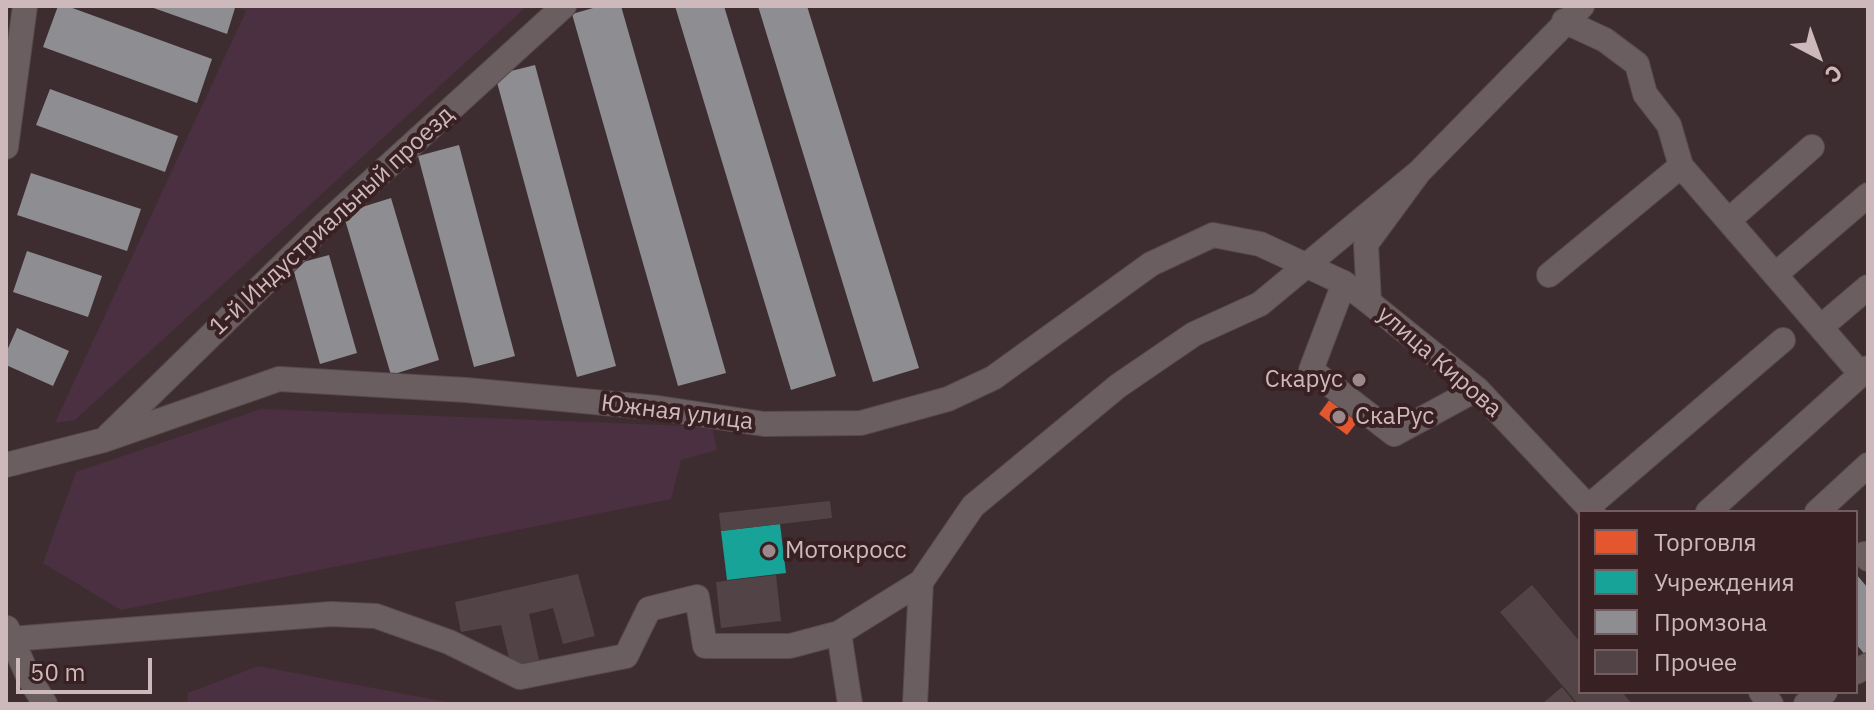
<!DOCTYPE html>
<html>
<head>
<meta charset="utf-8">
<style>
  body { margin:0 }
  #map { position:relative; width:1874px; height:710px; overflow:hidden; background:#3e2d30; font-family:"IBM Plex Sans",sans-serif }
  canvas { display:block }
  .frame { position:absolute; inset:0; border:8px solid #cdb9bb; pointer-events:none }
  .legend { position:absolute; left:1578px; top:510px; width:280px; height:184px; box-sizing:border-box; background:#392023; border:2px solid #745d60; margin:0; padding:10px 14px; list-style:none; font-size:24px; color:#cdb9bb }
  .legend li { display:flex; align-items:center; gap:16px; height:40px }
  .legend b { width:40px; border:2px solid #745d60 }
  .north { position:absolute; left:1778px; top:16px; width:80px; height:80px; -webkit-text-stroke:6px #392023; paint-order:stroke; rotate:139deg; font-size:22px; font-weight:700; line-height:32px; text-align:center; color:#cdb9bb }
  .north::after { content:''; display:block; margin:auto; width:28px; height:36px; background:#cdb9bb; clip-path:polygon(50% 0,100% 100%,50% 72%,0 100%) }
  .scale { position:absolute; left:16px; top:658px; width:136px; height:36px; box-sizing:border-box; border:4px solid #cdb9bb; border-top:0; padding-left:10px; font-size:24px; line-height:28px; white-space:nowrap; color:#cdb9bb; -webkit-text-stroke:6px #392023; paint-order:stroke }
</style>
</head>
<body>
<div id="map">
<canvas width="1874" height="710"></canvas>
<div class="frame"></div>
<ul class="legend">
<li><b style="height:22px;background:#e4572e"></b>Торговля</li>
<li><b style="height:22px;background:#17a398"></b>Учреждения</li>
<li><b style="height:22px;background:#8d8d92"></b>Промзона</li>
<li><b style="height:22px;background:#524446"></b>Прочее</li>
</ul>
<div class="north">С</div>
<div class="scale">50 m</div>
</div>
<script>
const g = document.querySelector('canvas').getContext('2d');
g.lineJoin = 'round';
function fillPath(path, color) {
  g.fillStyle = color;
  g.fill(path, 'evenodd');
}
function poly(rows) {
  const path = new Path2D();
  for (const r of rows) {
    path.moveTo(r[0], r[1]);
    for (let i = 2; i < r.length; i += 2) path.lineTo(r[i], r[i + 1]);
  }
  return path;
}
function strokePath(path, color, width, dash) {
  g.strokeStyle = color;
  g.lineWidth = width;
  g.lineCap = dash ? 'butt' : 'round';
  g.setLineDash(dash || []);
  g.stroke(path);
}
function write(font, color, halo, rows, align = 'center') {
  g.font = font + ' "IBM Plex Sans",sans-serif';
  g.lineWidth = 8;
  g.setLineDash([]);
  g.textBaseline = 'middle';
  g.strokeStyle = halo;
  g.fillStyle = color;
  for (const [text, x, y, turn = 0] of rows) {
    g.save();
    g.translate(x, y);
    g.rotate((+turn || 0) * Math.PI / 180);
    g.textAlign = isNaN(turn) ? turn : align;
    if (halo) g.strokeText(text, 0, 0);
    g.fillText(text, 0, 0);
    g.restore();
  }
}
const green = poly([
  [232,6,527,6,75,420,55,423,246,11],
  [261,409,712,427,717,450,681,460,671,499,121,610,43,563,76,472],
  [258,666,457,704,187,704,188,693]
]);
const shops = poly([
  [1330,399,1358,421,1347,435,1319,414]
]);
const public = poly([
  [780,524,786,573,727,580,721,531]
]);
const industry = poly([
  [58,6,67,6,212,59,197,103,43,47],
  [148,6,228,6,235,8,227,34],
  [600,6,621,6,726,373,678,386,572,14],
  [675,6,724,6,836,376,791,390],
  [758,6,807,6,919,368,873,382],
  [535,65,616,366,577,377,495,75],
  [50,89,178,136,165,172,36,125],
  [459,145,515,356,474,367,418,156],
  [31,173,141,209,127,251,17,215],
  [391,198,439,360,391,375,343,213],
  [27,251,102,276,88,317,13,292],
  [329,255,357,353,320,364,292,265],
  [17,328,69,351,53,386,6,365,6,353],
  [1856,574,1868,588,1866,656,1856,644]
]);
const building = poly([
  [830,501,832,518,721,531,719,513],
  [578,574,595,636,563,644,553,608,529,614,539,660,511,666,501,625,461,632,455,602],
  [776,575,781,621,721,628,716,582],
  [1532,585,1580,642,1580,692,1622,692,1632,704,1578,704,1500,612],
  [1562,687,1576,704,1542,704]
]);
const minor = poly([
  [1564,21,1605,40,1637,64,1645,94,1669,125,1681,166,1861,374],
  [6,147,25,6],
  [1729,220,1812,147],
  [1776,274,1868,195],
  [1549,275,1681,166],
  [1344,283,1311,370,1394,434,1477,389],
  [1369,302,1366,244,1419,172,1582,6],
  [1821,327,1868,287],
  [109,435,327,222,564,6],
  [6,465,104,440,279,379,466,390,658,408,764,424,861,423,948,399,993,378,1151,264,1213,235,1260,244,1344,283,1369,302,1477,389,1593,512],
  [1588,507,1783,340],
  [1708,512,1868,368],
  [1817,512,1868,465],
  [1864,554,1868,559],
  [7,628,28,676,45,704],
  [839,633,850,704],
  [11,639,331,614,376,616,449,642,520,677,626,656,649,609,697,597,705,646,790,646,839,633,921,582],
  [1856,672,1868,665],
  [1761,692,1771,704],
  [915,704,921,582,973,506,1118,386,1194,334,1260,304,1419,172],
  [1806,704,1825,692]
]);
const markers = [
  [1359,380,8,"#9b888a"],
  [1339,417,8,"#9b888a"],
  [769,551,8,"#9b888a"]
];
const streetNames = [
  ["1-й Индустриальный проезд",332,221,-43],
  ["улица Кирова",1439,362,41],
  ["Южная улица",677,413,7]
];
const poiNames = [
  ["Скарус",1343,380,"right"],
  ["СкаРус",1355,417],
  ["Мотокросс",785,551]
];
fillPath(green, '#4a3040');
fillPath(shops, '#e4572e');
fillPath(public, '#17a398');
fillPath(industry, '#8d8d92');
fillPath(building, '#524446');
strokePath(minor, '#574a4c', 26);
strokePath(minor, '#6b5e60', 24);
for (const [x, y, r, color] of markers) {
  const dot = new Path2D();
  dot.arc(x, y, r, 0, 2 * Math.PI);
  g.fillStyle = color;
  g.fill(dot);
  strokePath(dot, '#392023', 3);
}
write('24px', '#cdb9bb', '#392023', streetNames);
write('24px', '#cdb9bb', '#392023', poiNames, 'left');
</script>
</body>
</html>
